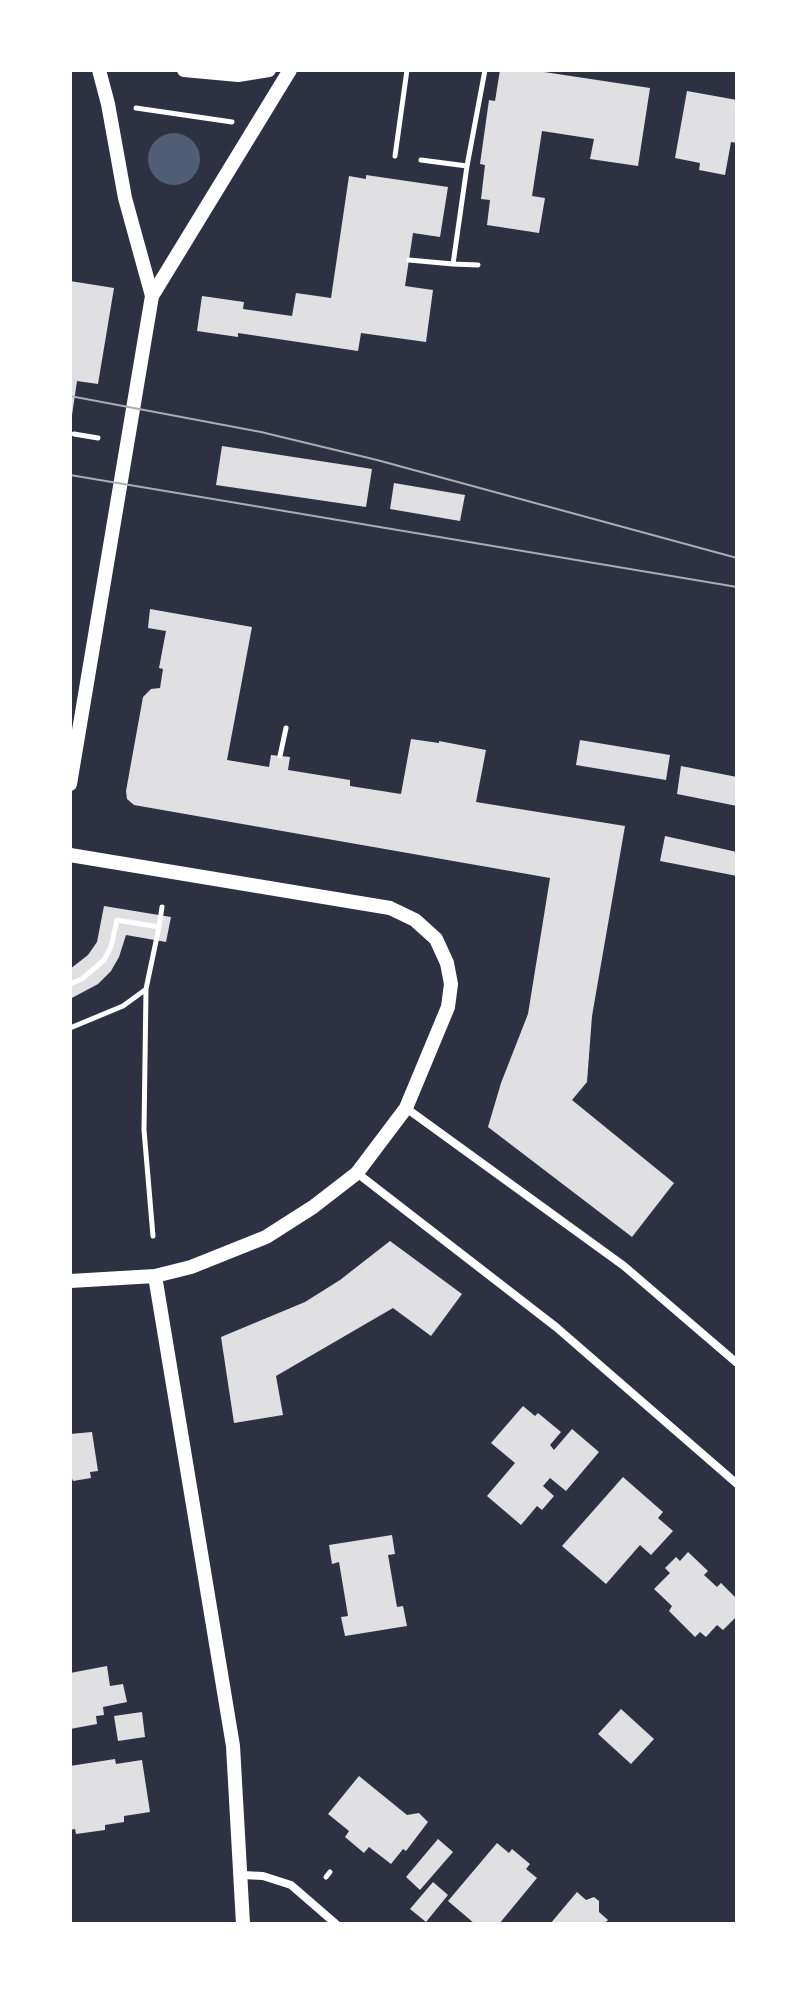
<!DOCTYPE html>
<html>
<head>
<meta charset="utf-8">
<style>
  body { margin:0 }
  #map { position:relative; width:807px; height:1994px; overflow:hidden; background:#2d3142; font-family:"Space Grotesk",sans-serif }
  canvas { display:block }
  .frame { position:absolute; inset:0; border:72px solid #fff; pointer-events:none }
</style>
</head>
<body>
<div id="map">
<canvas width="807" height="1994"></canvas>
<div class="frame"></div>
</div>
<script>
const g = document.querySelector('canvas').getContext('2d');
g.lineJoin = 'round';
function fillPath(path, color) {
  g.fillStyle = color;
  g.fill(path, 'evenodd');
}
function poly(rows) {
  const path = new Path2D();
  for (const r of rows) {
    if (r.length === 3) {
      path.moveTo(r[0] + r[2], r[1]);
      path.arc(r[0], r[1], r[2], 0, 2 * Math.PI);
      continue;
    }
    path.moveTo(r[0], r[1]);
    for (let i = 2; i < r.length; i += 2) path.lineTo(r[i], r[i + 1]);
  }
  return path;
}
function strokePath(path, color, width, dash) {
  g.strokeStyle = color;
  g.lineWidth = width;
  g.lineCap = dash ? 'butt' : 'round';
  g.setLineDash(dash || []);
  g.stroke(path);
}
const water = poly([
  [174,159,26]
]);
const building = poly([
  [500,70,531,70,650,88,638,166,590,159,594,139,542,131,532,196,545,198,539,233,487,225,490,200,481,199,485,165,480,164,489,100,495,101],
  [687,91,737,100,737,143,731,142,725,175,699,170,700,163,675,158],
  [366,175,448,187,440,237,413,233,405,286,433,290,426,342,361,333,358,351,238,333,238,337,197,331,202,296,244,302,243,309,292,316,296,293,331,298,349,176,366,179],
  [70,281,114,288,98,384,77,381,72,415],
  [222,446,372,469,366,507,216,485],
  [394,483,465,495,460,521,390,509],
  [150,609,252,627,227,760,269,767,271,755,290,757,288,770,350,780,350,786,401,794,411,739,439,743,439,741,486,750,476,802,625,826,592,1016,587,1082,572,1100,674,1183,632,1237,488,1127,501,1083,528,1014,550,878,134,805,127,799,126,791,143,697,151,689,160,688,163,669,159,668,166,631,148,628],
  [580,740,670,755,666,780,576,765],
  [681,766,737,777,737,806,677,794],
  [665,836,737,852,737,876,660,861],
  [104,906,171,917,166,942,126,935,119,957,111,971,98,984,70,999,70,969,88,955,97,942],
  [390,1241,462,1294,431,1336,393,1308,276,1376,283,1415,234,1423,221,1337,305,1302,340,1280],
  [523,1406,535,1416,538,1413,561,1432,550,1445,554,1450,572,1429,599,1452,566,1491,550,1478,543,1486,554,1496,542,1510,537,1506,521,1525,487,1496,515,1463,491,1443],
  [92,1432,98,1471,90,1472,91,1478,73,1481,70,1474,70,1434],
  [623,1477,663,1512,658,1518,673,1531,651,1555,640,1545,606,1584,562,1546],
  [392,1535,395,1554,388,1555,397,1607,403,1606,407,1626,345,1636,341,1617,348,1616,339,1562,332,1564,329,1545],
  [688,1552,708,1571,704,1575,717,1587,721,1583,737,1599,735,1607,737,1616,723,1630,717,1625,706,1637,700,1632,695,1637,669,1611,672,1606,654,1589,670,1573,665,1568,676,1557,680,1561],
  [107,1666,110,1686,123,1684,127,1702,103,1707,104,1715,96,1716,97,1724,70,1729,70,1673],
  [621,1709,654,1739,631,1764,598,1734],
  [142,1712,145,1737,118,1741,114,1716],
  [115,1759,116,1764,142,1760,150,1812,124,1816,124,1822,105,1825,105,1830,76,1834,75,1829,70,1830,70,1766],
  [359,1776,407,1815,419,1813,428,1822,406,1851,403,1849,391,1864,369,1847,364,1853,345,1837,349,1831,328,1814],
  [438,1839,453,1852,420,1890,406,1877],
  [497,1843,509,1853,512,1849,530,1864,526,1869,537,1878,499,1924,475,1924,448,1901],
  [433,1882,448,1895,426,1922,410,1909],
  [577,1892,586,1900,594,1897,599,1901,599,1912,608,1920,604,1924,550,1924]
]);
const path = poly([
  [136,108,232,122],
  [395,156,407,70],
  [421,160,467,166,485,70],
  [409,260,453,264,467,166],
  [453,264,478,265],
  [74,434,98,438],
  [280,756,286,728],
  [70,984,82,979,104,960,111,947,117,920,159,927,162,907],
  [70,1028,123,1006,145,990],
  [153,1236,144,1130,146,989,159,927],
  [326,1877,330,1872]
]);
const minor = poly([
  [406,1108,624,1266,737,1363],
  [357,1173,556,1327,737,1484],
  [242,1875,263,1876,291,1885,336,1924]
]);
const tertiary = poly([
  [99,70,108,104,125,198,152,296],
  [184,70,238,75,269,70],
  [70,784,152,296,290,70],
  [70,855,390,908,415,920,436,939,447,963,451,984,448,1007,406,1108,357,1173,313,1207,266,1237,191,1267,155,1276,70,1281],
  [155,1276,233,1746,243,1924]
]);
const tram = poly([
  [70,396,261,432,377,460,737,558],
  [70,475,737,587]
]);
fillPath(water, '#4f5d75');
fillPath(building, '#e0e0e3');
strokePath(path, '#fff', 5);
strokePath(minor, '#fff', 8);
strokePath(tertiary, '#fff', 14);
strokePath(tram, '#abadb3', 2);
</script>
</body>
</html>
